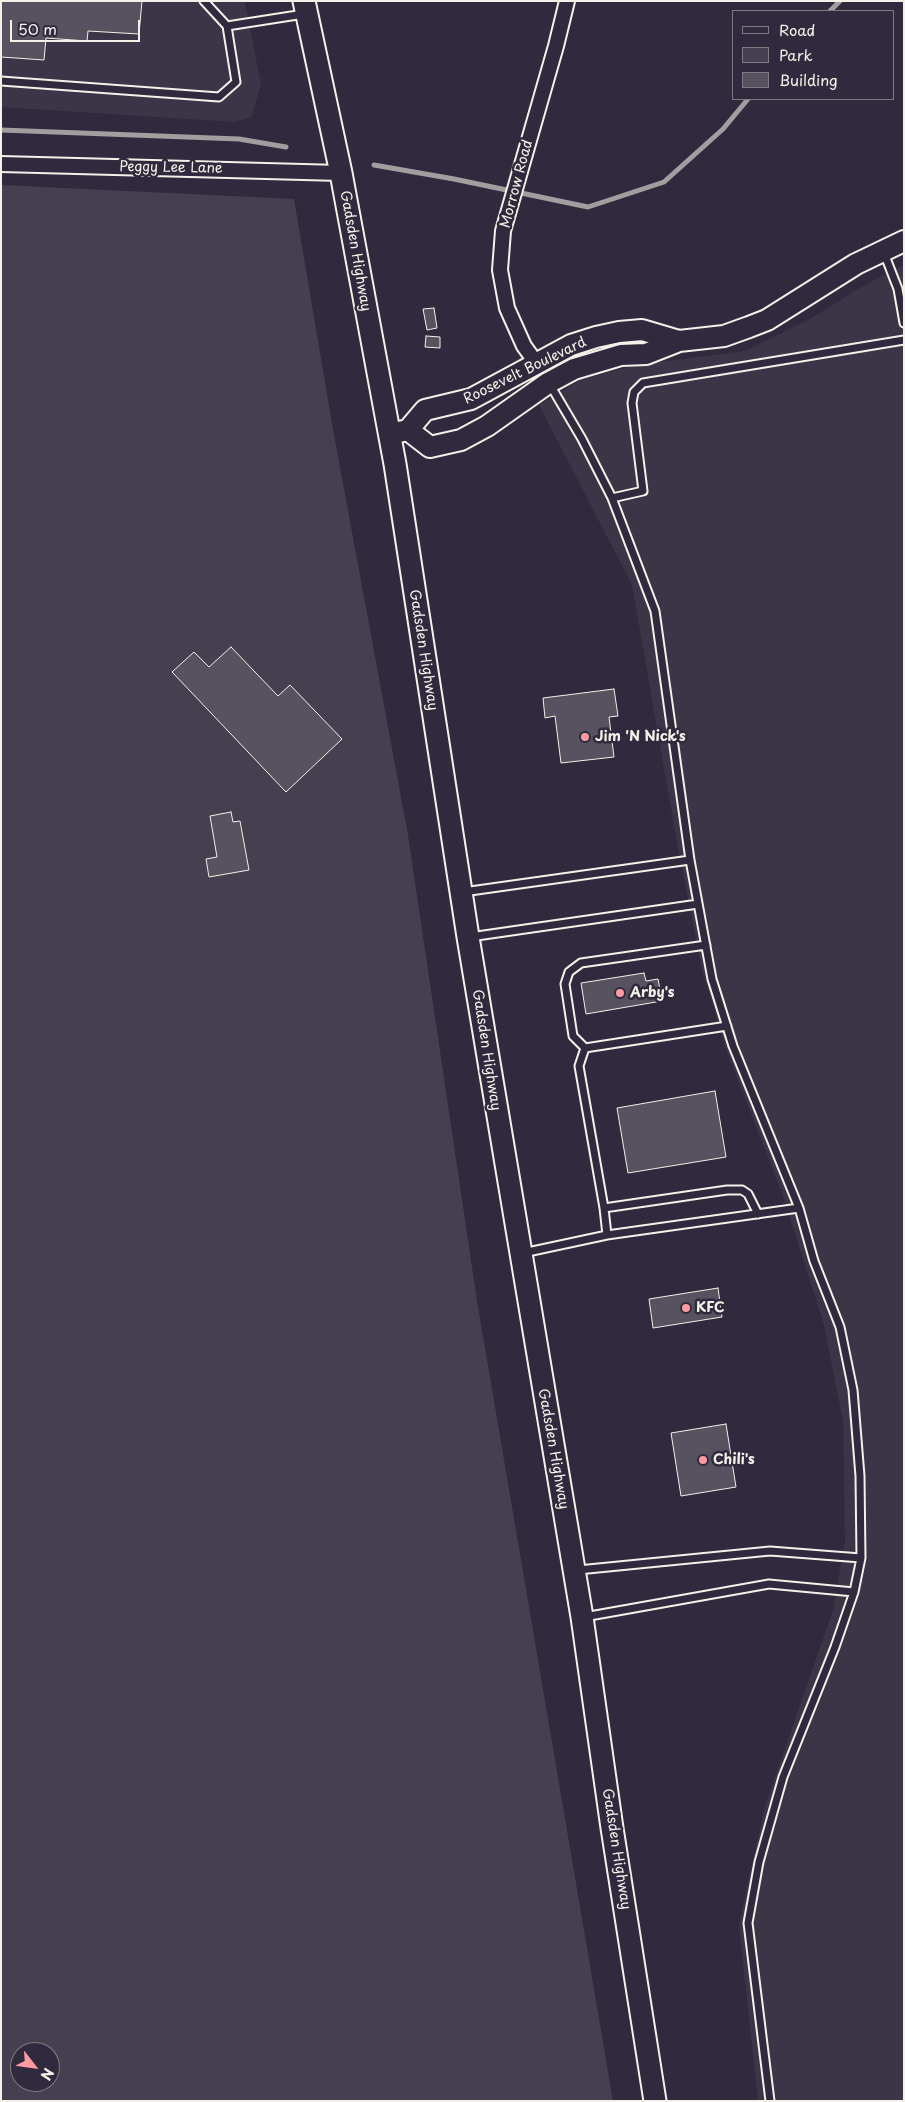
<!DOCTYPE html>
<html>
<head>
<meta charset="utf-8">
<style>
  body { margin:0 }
  #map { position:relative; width:905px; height:2102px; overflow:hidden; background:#2f2a3d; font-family:"Playpen Sans",sans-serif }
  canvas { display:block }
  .frame { position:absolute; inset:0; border:2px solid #f4f1e8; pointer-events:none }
  .legend { position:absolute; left:732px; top:10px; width:162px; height:90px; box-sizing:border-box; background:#2f2a3d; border:1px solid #7e7a81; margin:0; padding:6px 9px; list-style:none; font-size:15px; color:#f4f1e8 }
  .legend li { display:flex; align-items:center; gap:10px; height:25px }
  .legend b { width:25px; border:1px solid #7e7a81 }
  .north { position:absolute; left:10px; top:2042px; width:50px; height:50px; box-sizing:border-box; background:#2f2a3d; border:1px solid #7e7a81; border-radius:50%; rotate:120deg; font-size:14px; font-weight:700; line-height:20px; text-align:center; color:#f4f1e8 }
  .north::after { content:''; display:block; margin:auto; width:18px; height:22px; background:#ff9aa2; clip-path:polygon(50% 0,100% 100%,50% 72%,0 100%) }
  .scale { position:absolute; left:10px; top:20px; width:130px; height:22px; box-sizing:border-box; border:2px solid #f4f1e8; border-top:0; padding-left:6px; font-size:15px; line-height:18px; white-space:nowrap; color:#f4f1e8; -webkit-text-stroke:4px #2f2a3d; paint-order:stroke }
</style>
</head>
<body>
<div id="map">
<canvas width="905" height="2102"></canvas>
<div class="frame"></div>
<ul class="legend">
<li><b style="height:6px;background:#2f2a3d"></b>Road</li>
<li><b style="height:14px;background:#454050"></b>Park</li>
<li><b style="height:14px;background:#56525f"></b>Building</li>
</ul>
<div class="north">N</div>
<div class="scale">50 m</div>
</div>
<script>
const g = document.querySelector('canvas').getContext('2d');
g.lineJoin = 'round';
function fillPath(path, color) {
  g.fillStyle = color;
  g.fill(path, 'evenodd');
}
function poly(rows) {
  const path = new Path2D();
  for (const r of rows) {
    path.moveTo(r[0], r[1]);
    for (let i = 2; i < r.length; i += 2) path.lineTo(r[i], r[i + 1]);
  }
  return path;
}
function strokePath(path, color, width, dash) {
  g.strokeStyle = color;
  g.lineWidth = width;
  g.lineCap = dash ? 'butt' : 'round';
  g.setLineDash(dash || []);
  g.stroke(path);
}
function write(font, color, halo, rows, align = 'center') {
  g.font = font + ' "Playpen Sans",sans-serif';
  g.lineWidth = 5;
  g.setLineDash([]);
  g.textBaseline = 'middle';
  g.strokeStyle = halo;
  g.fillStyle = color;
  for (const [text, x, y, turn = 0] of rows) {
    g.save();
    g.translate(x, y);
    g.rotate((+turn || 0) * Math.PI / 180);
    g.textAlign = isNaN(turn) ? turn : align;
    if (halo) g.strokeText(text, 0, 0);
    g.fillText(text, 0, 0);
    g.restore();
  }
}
const built = poly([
  [1,1,245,1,261,85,251,117,235,122,1,107],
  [904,264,904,2101,758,2101,739,1925,764,1809,833,1610,845,1541,843,1422,824,1325,782,1193,727,1052,702,970,678,848,632,585,539,405,580,380,636,365,745,351,810,319,858,289]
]);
const green = poly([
  [1,185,294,199,332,424,408,835,477,1301,613,2101,1,2101],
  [20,2052,50,2052,50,2082,20,2082]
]);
const stream = poly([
  [830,11,840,1],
  [1,130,239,139,286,147],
  [374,165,454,179,588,207,664,182,723,129,748,99]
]);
const building = poly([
  [1,1,142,1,139,34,88,31,87,41,46,38,44,60,1,57,1,1],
  [434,308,437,328,427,330,423,309,434,308],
  [426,336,440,337,440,348,425,347,426,336],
  [231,647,278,696,290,685,342,739,286,792,172,672,194,652,209,667,231,647],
  [614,689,618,716,609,717,614,757,561,763,555,716,545,718,543,698,614,689],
  [231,812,233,822,240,821,249,870,209,877,206,859,217,857,210,816,231,812],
  [644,973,646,981,658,979,662,1001,586,1014,581,983,644,973],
  [715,1091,726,1157,628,1173,617,1108,715,1091],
  [718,1288,722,1317,653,1328,649,1299,718,1288],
  [726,1424,736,1487,681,1496,671,1433,726,1424]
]);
const lane = poly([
  [227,26,304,14],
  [1,81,219,97,236,82,227,26,204,1],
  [884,253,898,289,904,323],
  [549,383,582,439,612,498,655,611,690,860,712,979,733,1046,799,1208,814,1261,840,1327,853,1390,860,1476,861,1558,854,1592,835,1647,783,1777,759,1862,748,1923,770,2101],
  [612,498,643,491,632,403,634,392,643,383,904,340],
  [463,892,690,860],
  [470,937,698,904],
  [706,945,581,963,569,972,565,984,573,1036,585,1048,727,1026],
  [585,1048,579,1066,604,1208],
  [607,1235,604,1208,727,1190,742,1190,748,1194,758,1214],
  [523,1253,607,1235,799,1208],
  [578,1570,770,1551,861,1558],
  [584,1617,769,1584,854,1592]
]);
const street = poly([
  [1,164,341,173],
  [537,364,524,346,507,308,500,270,503,231,556,46,567,1]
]);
const secondary = poly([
  [408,430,430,447,461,440,487,426,548,383,574,369,621,355,646,354,679,341,724,336,749,327,767,320,856,264,904,241],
  [394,433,408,430,425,410,471,399,571,345,596,337,619,332,642,330,679,341]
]);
const primary = poly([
  [304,1,341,173,395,464,468,937,582,1617,612,1828,655,2101]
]);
const markers = [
  [585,737,5,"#ff9aa2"],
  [620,993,5,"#ff9aa2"],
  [686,1308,5,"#ff9aa2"],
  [703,1460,5,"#ff9aa2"]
];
const streetNames = [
  ["Peggy Lee Lane",171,168,1],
  ["Morrow Road",517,184,-75],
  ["Gadsden Highway",355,251,80],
  ["Roosevelt Boulevard",525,371,-26],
  ["Gadsden Highway",423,650,81],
  ["Gadsden Highway",486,1050,81],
  ["Gadsden Highway",553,1449,80],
  ["Gadsden Highway",616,1849,81]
];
const poiNames = [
  ["Jim 'N Nick's",595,737],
  ["Arby's",630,993],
  ["KFC",696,1308],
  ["Chili's",713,1460]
];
fillPath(built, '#3b3647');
fillPath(green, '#454050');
strokePath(stream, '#a19ea0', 5);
fillPath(building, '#56525f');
strokePath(building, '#f4f1e8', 1);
strokePath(lane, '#f4f1e8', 11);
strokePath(street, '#f4f1e8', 18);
strokePath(secondary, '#f4f1e8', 24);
strokePath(primary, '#f4f1e8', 25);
strokePath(lane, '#2f2a3d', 7);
strokePath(street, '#2f2a3d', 14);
strokePath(secondary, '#2f2a3d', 20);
strokePath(primary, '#2f2a3d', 21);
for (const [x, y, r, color] of markers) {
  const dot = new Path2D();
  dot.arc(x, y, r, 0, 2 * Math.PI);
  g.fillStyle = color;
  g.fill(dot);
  strokePath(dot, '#2f2a3d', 2);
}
write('14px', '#f4f1e8', '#2f2a3d', streetNames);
write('bold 14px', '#f4f1e8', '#2f2a3d', poiNames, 'left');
</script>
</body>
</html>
